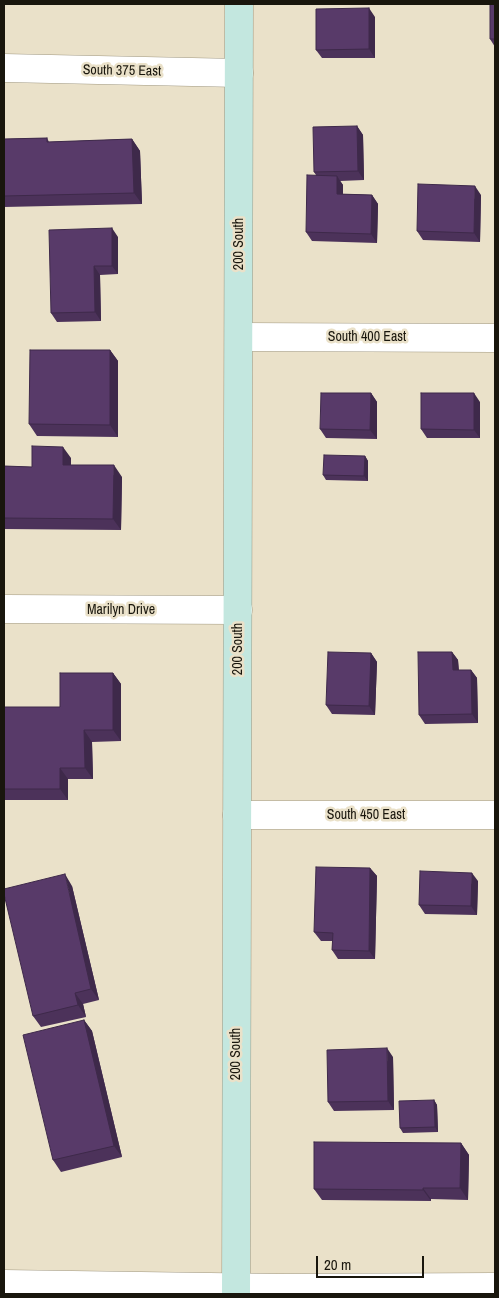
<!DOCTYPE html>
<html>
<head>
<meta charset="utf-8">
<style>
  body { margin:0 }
  #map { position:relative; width:499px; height:1298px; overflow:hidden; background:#eae1c9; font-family:"Archivo Narrow",sans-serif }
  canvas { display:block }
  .frame { position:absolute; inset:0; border:5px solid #19160d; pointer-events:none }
  .scale { position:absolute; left:316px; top:1256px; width:108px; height:22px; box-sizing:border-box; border:2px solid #19160d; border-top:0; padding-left:6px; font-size:15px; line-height:18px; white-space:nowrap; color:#19160d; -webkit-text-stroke:4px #eae1c9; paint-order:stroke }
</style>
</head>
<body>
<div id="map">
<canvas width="499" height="1298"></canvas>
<div class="frame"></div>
<div class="scale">20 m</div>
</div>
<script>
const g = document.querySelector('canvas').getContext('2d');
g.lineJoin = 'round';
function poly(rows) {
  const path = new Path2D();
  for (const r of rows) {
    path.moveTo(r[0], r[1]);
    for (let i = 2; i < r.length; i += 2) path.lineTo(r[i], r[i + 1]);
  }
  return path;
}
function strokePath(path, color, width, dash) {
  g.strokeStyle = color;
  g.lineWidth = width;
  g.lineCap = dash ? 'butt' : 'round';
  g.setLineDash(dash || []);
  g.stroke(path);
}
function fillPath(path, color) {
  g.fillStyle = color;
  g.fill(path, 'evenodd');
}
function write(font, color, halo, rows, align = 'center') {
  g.font = font + ' "Archivo Narrow",sans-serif';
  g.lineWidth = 5;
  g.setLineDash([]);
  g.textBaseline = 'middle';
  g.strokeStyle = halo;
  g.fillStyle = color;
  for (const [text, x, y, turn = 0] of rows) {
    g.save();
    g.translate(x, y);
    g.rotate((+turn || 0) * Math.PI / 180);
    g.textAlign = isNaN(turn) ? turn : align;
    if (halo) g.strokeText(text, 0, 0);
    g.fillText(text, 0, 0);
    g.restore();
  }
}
const street = poly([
  [4,68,239,73],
  [239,337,495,338],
  [4,609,238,610],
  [237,815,495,815],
  [4,1284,278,1288,495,1287]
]);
const secondary = poly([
  [236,1294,239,4]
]);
const wall = poly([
  [495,4,495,47,490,39],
  [375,17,375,58,322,58,316,50],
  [357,126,363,135,364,180,340,181,343,185,343,194,372,195,378,204,377,243,312,241,306,232,316,175,314,172],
  [47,138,49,142,132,139,140,151,142,204,4,207,4,139],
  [481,195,480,242,423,240,417,231],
  [118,237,118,274,100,275,101,321,57,322,51,313],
  [110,350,118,361,118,437,37,436,29,424],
  [371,393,377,402,377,439,326,438,320,429],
  [480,402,480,438,427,438,421,429],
  [365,456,368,461,368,481,326,480,323,475],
  [71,458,71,465,122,477,121,530,4,529,4,466,32,467],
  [452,652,458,660,459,670,471,670,477,678,478,723,425,724,419,715],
  [371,653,377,662,375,715,332,714,326,705],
  [113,673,121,684,121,741,92,742,93,779,68,779,68,800,4,800,4,707,60,707],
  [370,868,377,876,375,959,338,959,332,950,333,941,321,941,314,932],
  [478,881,477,915,425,914,419,905],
  [72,886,99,1000,83,1004,86,1017,41,1027,33,1016],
  [84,1020,92,1031,122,1157,61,1172,53,1160],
  [393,1057,394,1110,334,1111,328,1102],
  [434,1100,437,1105,438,1132,403,1133,400,1128],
  [461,1143,469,1155,468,1200,431,1199,431,1201,322,1200,314,1189]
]);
const shadedWall = poly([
  [369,8,375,17,375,58,369,49],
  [357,126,363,135,364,180,358,171],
  [132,139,140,151,142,204,134,193],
  [337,176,343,185,343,203,337,194],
  [475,186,481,195,480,242,474,233],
  [372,195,378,204,377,243,371,234],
  [112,228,118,237,118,274,112,266],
  [94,266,100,275,101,321,95,312],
  [110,350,118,361,118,437,110,425],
  [371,393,377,402,377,439,370,430],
  [474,393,480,402,480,438,474,430],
  [63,447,71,458,71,476,63,465],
  [365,456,368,461,368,481,364,476],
  [114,465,122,477,121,530,113,519],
  [452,652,458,660,459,678,453,670],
  [371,653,377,662,375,715,369,706],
  [471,670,477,678,478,723,472,714],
  [113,673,121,684,121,741,113,730],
  [84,730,92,742,93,779,85,768],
  [60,768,68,779,68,800,60,789],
  [370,868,377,876,375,959,369,951],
  [472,873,478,881,477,915,471,906],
  [65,874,72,886,99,1000,91,989],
  [75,993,83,1004,86,1017,78,1005],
  [84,1020,92,1031,122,1157,114,1146],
  [387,1048,393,1057,394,1110,388,1101],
  [434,1100,437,1105,438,1132,435,1127],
  [461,1143,469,1155,468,1200,460,1188],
  [423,1188,431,1199,431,1201,423,1190]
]);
const building = poly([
  [490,4,495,4,495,39,490,39,490,4],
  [369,8,369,49,316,50,316,9,369,8],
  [357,126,358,171,314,172,313,127,357,126],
  [47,138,47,142,132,139,134,193,4,196,4,139,47,138],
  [307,175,337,176,337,194,372,195,371,234,306,232,307,175],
  [418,184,475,186,474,233,417,231,418,184],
  [112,228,112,266,94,266,95,312,51,313,49,230,112,228],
  [30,350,110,350,110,425,29,424,30,350],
  [321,393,371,393,370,430,320,429,321,393],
  [421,393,474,393,474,430,421,429,421,393],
  [32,446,63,447,63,465,114,465,113,519,4,518,4,466,32,467,32,446],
  [324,455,365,456,364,476,323,475,324,455],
  [328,652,371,653,369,706,326,705,328,652],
  [418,652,452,652,453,670,471,670,472,714,419,715,418,652],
  [60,673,113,673,113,730,84,730,85,768,60,768,60,789,4,789,4,707,60,707,60,673],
  [316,867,370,868,369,951,332,950,333,933,314,932,316,867],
  [420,871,472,873,471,906,419,905,420,871],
  [65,874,91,989,75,993,78,1005,33,1016,4,894,4,889,65,874],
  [84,1020,114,1146,53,1160,23,1035,84,1020],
  [387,1048,388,1101,328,1102,327,1050,387,1048],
  [434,1100,435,1127,400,1128,399,1101,434,1100],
  [314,1142,461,1143,460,1188,423,1188,423,1190,314,1189,314,1142]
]);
const streetNames = [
  ["South 375 East",122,71,1],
  ["200 South",239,244,-90],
  ["South 400 East",367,337],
  ["Marilyn Drive",121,610],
  ["200 South",238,649,-90],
  ["South 450 East",366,815],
  ["200 South",236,1054,-90]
];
strokePath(street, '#a09881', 29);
strokePath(secondary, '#a09881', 29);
strokePath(street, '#fff', 28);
strokePath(secondary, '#c3e7df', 28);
fillPath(wall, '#4c325a');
fillPath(shadedWall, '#3e294a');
fillPath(building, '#583a69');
strokePath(building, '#3e294a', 1);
write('14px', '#19160d', '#eae1c9', streetNames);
</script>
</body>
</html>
